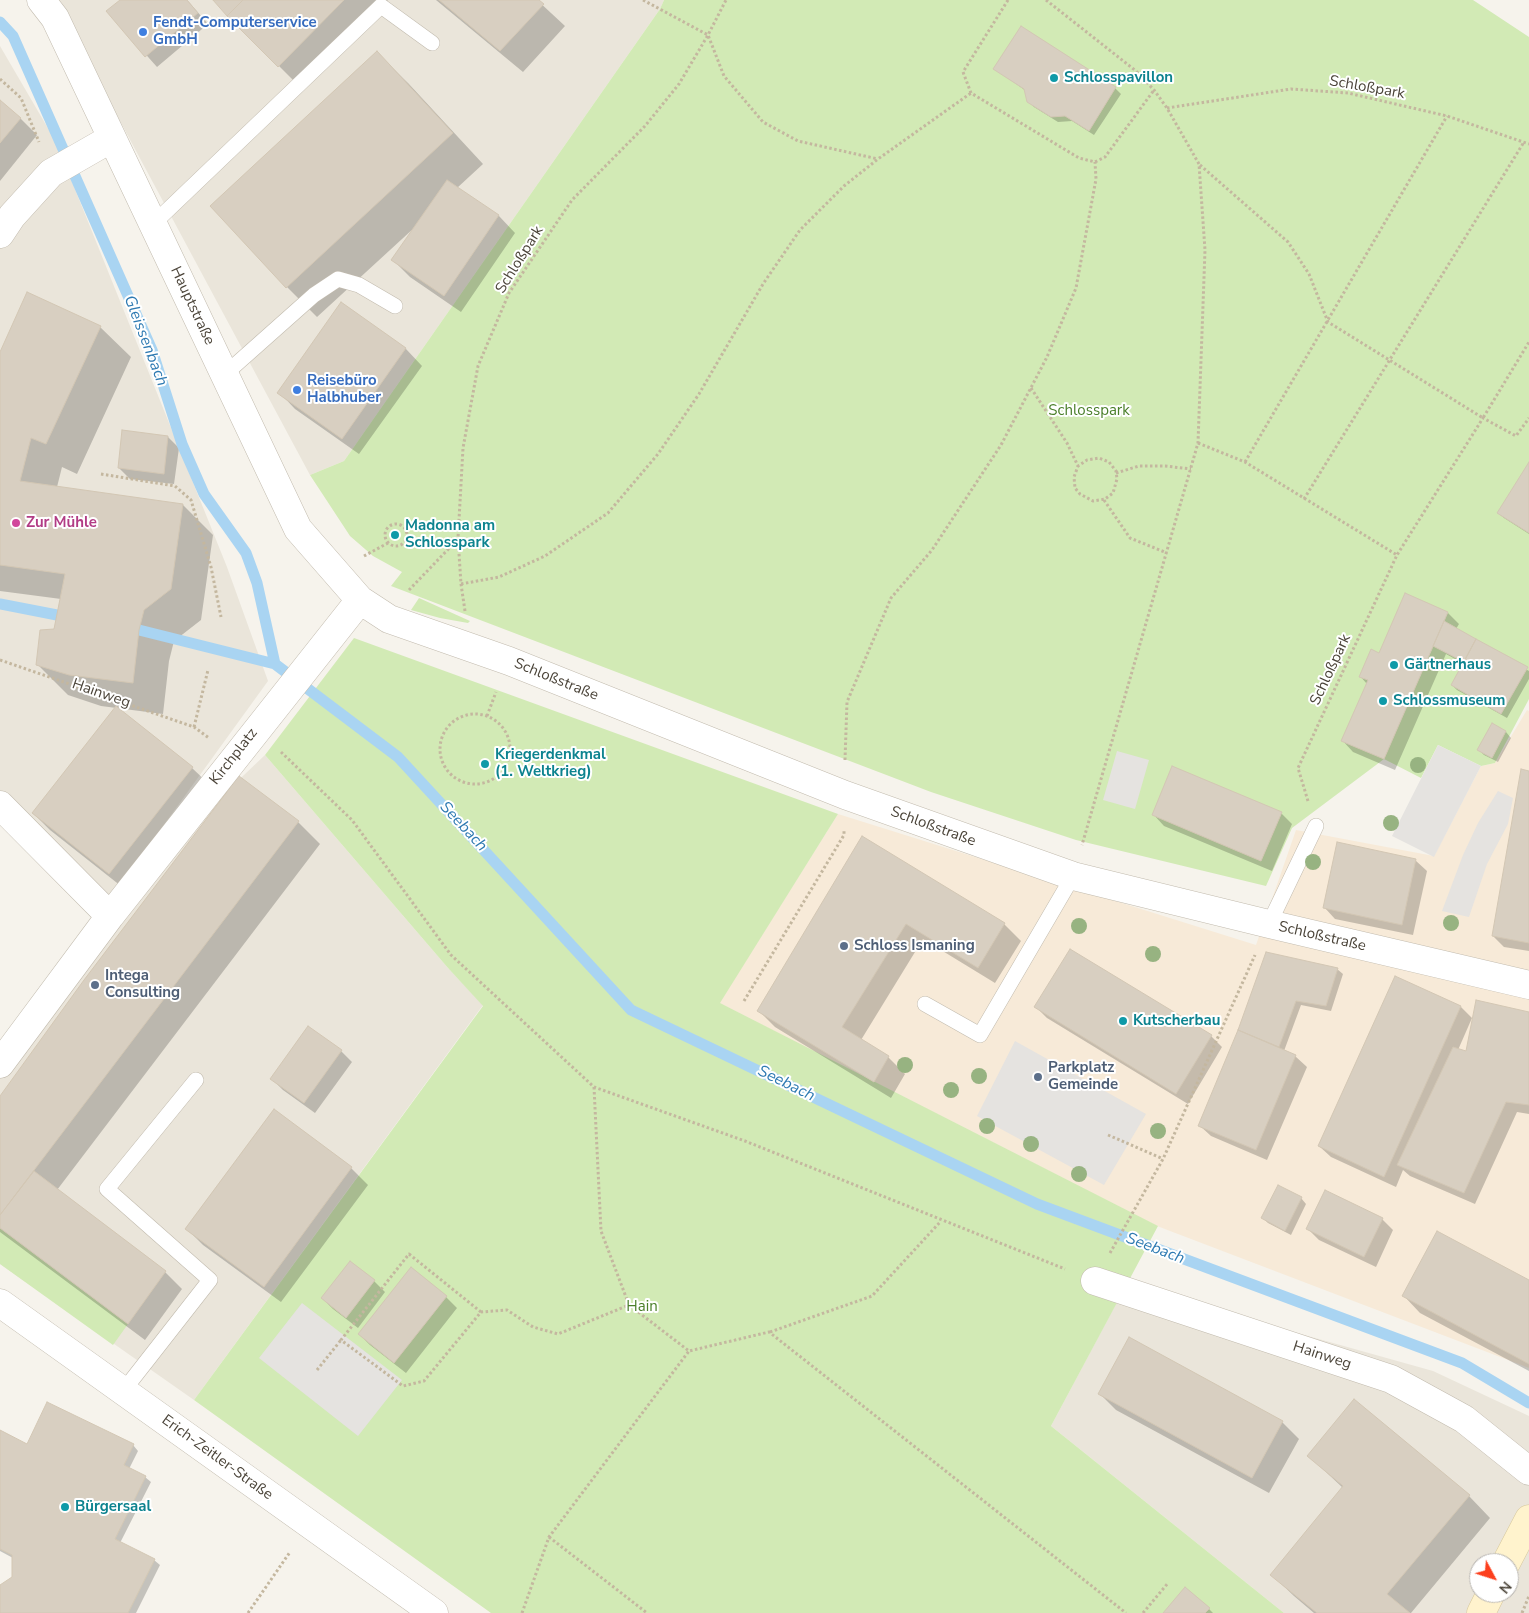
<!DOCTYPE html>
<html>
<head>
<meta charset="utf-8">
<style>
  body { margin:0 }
  #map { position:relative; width:1529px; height:1613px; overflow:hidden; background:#f6f3ec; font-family:"Nunito Sans",sans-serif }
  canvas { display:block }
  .north { position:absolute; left:1469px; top:1553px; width:50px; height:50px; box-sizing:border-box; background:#fff; border:1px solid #b7b4b0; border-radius:50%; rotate:130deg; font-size:14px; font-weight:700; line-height:20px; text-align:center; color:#4b4439 }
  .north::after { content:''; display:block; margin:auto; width:18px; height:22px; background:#fc3f1d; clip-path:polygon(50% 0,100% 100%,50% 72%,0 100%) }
</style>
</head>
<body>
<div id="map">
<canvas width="1529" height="1613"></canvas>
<div class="north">N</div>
</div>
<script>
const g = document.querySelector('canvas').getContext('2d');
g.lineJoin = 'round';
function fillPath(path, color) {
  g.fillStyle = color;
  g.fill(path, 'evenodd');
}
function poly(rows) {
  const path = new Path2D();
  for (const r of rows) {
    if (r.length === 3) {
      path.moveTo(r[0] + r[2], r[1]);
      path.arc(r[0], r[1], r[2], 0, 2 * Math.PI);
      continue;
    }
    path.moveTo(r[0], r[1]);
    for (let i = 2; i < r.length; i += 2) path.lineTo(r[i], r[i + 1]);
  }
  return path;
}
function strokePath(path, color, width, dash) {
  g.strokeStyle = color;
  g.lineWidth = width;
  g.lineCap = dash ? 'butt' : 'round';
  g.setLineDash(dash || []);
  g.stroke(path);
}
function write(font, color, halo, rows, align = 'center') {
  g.font = font + ' "Nunito Sans",sans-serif';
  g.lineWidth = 4;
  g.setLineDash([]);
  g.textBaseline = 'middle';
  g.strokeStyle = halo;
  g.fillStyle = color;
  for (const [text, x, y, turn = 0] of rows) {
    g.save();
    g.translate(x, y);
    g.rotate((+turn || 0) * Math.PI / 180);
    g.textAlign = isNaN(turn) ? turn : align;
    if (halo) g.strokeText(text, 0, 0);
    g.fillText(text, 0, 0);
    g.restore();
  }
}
const residential = poly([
  [55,0,664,0,660,9,344,461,310,475],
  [0,46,56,142,227,567,268,681,103,909,265,755,448,968,483,1005,194,1400,0,1264,0,1049,100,912,0,811],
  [1126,1285,1433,1371,1529,1416,1529,1613,1284,1613,1051,1426],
  [1479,1563,1509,1563,1509,1593,1479,1593]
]);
const commercial = poly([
  [1527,710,1529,711,1529,1368,1157,1226,719,1003,838,814,1256,945,1296,830,1434,856,1481,766,1495,763]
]);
const green = poly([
  [664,0,1473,0,1529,37,1529,699,1495,763,1481,766,1438,745,1421,778,1384,759,1292,828,1266,886,1076,840,931,792,391,586,402,572,373,556,350,536,310,475,344,461,660,9],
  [419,598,470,621,468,623,440,618,411,610],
  [354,638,838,814,720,1003,1158,1226,1051,1426,1284,1613,491,1613,194,1400,483,1006,448,968,265,755],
  [0,1228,128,1324,113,1345,0,1264]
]);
const parking = poly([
  [1438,745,1481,766,1434,857,1392,836],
  [1117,751,1149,760,1135,809,1103,800],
  [1498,791,1513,798,1508,824,1487,864,1469,917,1442,911,1463,855,1478,823],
  [1015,1041,1146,1114,1104,1185,977,1116],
  [302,1303,402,1380,358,1436,259,1358]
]);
const shadow = poly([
  [122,0,187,0,208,24,157,67,108,12],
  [215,0,388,0,300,87,228,15],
  [436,0,537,0,565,26,523,72],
  [1021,28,1115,88,1121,94,1094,135,1072,121,1058,122,1034,107,1028,101,1026,91,995,69],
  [377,53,408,83,483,164,457,188,499,216,515,233,461,312,410,277,393,260,414,228,317,317,287,287],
  [0,102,21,119,37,135,0,181],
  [341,304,406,349,422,366,359,454,295,409,279,392],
  [100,327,131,357,77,474,62,467,57,487,183,505,213,535,201,620,174,641,169,661,163,714,101,706,68,695,37,664,55,630,61,599,0,591,0,355],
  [168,437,179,448,174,484,130,479,119,468],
  [1529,464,1529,534,1504,518,1498,513],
  [1448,613,1459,624,1456,629,1529,671,1529,679,1507,718,1457,690,1452,685,1464,664,1446,654,1395,770,1353,752,1342,740,1367,684,1360,676,1380,654],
  [1492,725,1506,732,1511,738,1498,762,1484,755,1479,750],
  [192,768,209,784,126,890,50,830,33,813],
  [1529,772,1529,951,1504,947,1493,936],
  [239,778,298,822,320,844,57,1190,165,1272,182,1289,145,1340,0,1232,0,1098],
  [1281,813,1292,824,1272,871,1164,826,1153,814],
  [863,838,1004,924,1021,941,995,983,923,939,861,1040,888,1057,905,1074,891,1098,775,1027,759,1011],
  [1415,860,1427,871,1413,935,1335,919,1324,907],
  [1337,969,1343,974,1331,1011,1301,1005,1284,1051,1295,1056,1307,1067,1267,1160,1211,1136,1199,1125,1240,1030],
  [1396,978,1461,1007,1472,1018,1458,1050,1467,1053,1529,1013,1529,1114,1517,1112,1475,1204,1410,1176,1403,1170,1396,1187,1331,1157,1319,1146],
  [1036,1007,1211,1036,1222,1047,1188,1104,1047,1018],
  [341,1051,352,1062,315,1113,283,1090,272,1079],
  [274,1110,351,1168,368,1185,281,1302,203,1245,186,1228],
  [1301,1198,1306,1204,1291,1235,1268,1223,1263,1218],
  [1382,1219,1393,1230,1376,1267,1319,1240,1308,1229],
  [411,1269,446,1297,457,1308,406,1373,370,1345,359,1334],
  [374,1281,385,1292,358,1328,333,1309,322,1298],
  [1529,1282,1529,1371,1420,1313,1404,1296],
  [1100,1394,1282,1422,1299,1439,1269,1493,1116,1410],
  [0,1432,27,1445,133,1445,138,1451,129,1469,145,1477,151,1482,120,1543,154,1560,160,1565,136,1613,0,1613,0,1586,14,1578,13,1558,0,1551],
  [1309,1456,1469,1496,1490,1518,1411,1613,1314,1613,1294,1596,1272,1575,1343,1488],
  [1209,1609,1213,1613,1164,1613]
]);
const stream = poly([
  [0,22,13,36,152,350,182,444,204,494,246,553,257,583,275,664],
  [0,604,57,615],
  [139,630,275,664,398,757,631,1010,1037,1204,1462,1363,1529,1403]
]);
const building = poly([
  [120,0,187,0,198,13,145,57,106,11,120,0],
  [213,0,243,0,227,16,213,0],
  [243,0,344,0,278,67,227,16,243,0],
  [439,0,539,0,544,4,500,51,439,0],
  [1021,26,1116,87,1089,131,1065,116,1051,117,1027,102,1024,89,993,69,1021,26],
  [377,51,453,133,286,288,210,206,377,51],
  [0,100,21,118,0,143,0,100],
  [447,180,499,215,444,296,391,260,447,180],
  [27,292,101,326,46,444,31,438,20,481,183,504,171,589,144,610,139,630,133,683,69,675,36,665,40,630,54,629,65,574,0,565,0,352,27,292],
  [341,302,406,348,342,439,277,393,341,302],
  [122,430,168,436,164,474,118,468,122,430],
  [1529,462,1529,533,1497,513,1529,462],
  [1405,593,1448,612,1384,759,1341,741,1368,680,1359,677,1371,649,1379,653,1405,593],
  [1444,621,1476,639,1464,662,1433,646,1444,621],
  [1476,639,1528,667,1501,714,1451,685,1476,639],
  [116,706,193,767,109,874,32,813,116,706],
  [1492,723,1506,731,1492,758,1477,750,1492,723],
  [1172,766,1282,812,1261,861,1152,815,1172,766],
  [1521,769,1529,771,1529,943,1492,936,1521,769],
  [239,776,299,821,0,1215,0,1096,84,980,239,776],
  [862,836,1005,923,978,968,906,924,842,1027,889,1056,874,1082,757,1011,862,836],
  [1337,842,1416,859,1402,925,1323,908,1337,842],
  [1070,949,1212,1035,1176,1094,1034,1007,1070,949],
  [1266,952,1338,968,1326,1006,1296,1001,1279,1047,1238,1030,1266,952],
  [1395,976,1461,1006,1384,1177,1318,1146,1395,976],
  [1476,1000,1529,1012,1529,1105,1506,1102,1464,1193,1397,1165,1453,1047,1466,1051,1476,1000],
  [308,1026,342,1050,304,1103,270,1079,308,1026],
  [1238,1030,1296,1055,1256,1150,1198,1126,1238,1030],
  [274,1109,352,1167,264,1287,185,1229,274,1109],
  [34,1171,166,1271,128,1324,0,1228,0,1215,34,1171],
  [1278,1185,1302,1197,1285,1231,1261,1218,1278,1185],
  [1325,1190,1383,1218,1364,1257,1306,1229,1325,1190],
  [1437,1231,1529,1280,1529,1364,1402,1296,1437,1231],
  [350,1261,375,1280,346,1318,321,1298,350,1261],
  [411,1267,447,1296,394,1363,358,1334,411,1267],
  [1129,1337,1283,1421,1252,1478,1098,1394,1129,1337],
  [1354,1399,1470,1495,1387,1594,1410,1613,1317,1613,1270,1575,1343,1486,1307,1456,1354,1399],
  [47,1402,134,1444,124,1465,146,1476,115,1539,155,1559,128,1613,0,1613,0,1585,12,1577,12,1555,0,1549,0,1430,27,1444,47,1402],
  [1185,1587,1210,1608,1205,1613,1163,1613,1185,1587]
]);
const path = poly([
  [643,0,708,35,724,76,763,122,798,141,878,159],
  [1008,0,963,72,971,93,1079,158,1095,162,1105,157,1154,90],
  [1046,0,1136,71,1154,90,1167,108,1199,164,1205,250,1198,443,1082,845],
  [0,79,21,98,39,142],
  [1167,108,1291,89,1348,93,1447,116,1529,144],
  [1200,165,1288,242,1309,274,1328,322,1483,418,1529,342],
  [1031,388,1067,443,1078,466,1074,477,1075,488,1080,494,1093,501,1105,499,1113,493,1117,479,1116,471,1109,462,1099,458,1087,460,1078,466],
  [1198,443,1245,462,1397,555],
  [1245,462,1447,116],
  [1116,473,1139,466,1165,466,1191,469],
  [101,474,175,486,191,500,211,567,221,617],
  [1304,499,1524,142],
  [1104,500,1130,538,1167,553],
  [396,535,11],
  [364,556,388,543],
  [461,584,499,577,545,556,608,513,658,454,699,394,763,284,800,230,844,186,878,159,971,93],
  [409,590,458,539],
  [465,611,461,584,458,538,463,448,478,366,509,293,572,200,645,126,679,84,708,35,726,0],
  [0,660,194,727,209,738],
  [475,749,35],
  [487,716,496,692],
  [194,727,208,670],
  [281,752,352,820,451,955,594,1087,745,1141,1065,1269],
  [845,760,847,702,891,598,932,550,1001,445,1047,357,1076,288,1096,179,1095,162],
  [1308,801,1298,768,1397,555,1483,418,1516,436,1529,418],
  [744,1001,844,835,844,829],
  [594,1087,601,1231,629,1305,689,1351,769,1332,1126,1613],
  [1108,1135,1163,1159],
  [1110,1253,1163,1159,1255,955],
  [481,1312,409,1254,341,1340,403,1386,424,1381,481,1312,507,1310,533,1327,558,1334,629,1305],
  [770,1332,872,1296,941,1221],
  [317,1370,341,1340],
  [549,1537,647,1613],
  [248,1613,290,1552],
  [522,1613,549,1537,689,1351],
  [1143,1613,1168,1583],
  [1522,1613,1529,1596]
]);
const lane = poly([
  [153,224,381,6,432,43],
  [224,375,314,295,338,279,359,285,395,306],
  [1269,924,1316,826],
  [925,1004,980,1035,1073,876],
  [124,1390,210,1280,107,1189,196,1080]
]);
const street = poly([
  [41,0,55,18,298,529,360,600,389,619,509,661,845,795,1073,876,1269,924,1529,985],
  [0,234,12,216,51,173,112,138],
  [0,805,110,916],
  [0,1064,110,916,360,600],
  [1095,1281,1391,1379,1464,1419,1529,1471],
  [0,1303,434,1613]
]);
const secondary = poly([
  [1506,1563,1529,1519],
  [1481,1613,1491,1593]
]);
const trees = [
  [1418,765],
  [1391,823],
  [1313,862],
  [1451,923],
  [1079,926],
  [1153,954],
  [905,1065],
  [979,1076],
  [951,1090],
  [987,1126],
  [1158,1131],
  [1031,1144],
  [1079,1174]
];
const markers = [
  [143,32,5,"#3f7fe0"],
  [1054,78,5,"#0f9aa8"],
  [297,390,5,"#3f7fe0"],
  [16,523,5,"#d1479c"],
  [395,535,5,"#0f9aa8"],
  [1394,665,5,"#0f9aa8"],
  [1383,701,5,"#0f9aa8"],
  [485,764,5,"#0f9aa8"],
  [844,946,5,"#5c6f8a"],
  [95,985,5,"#5c6f8a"],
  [1123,1021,5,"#0f9aa8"],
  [1038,1077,5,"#5c6f8a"],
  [65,1507,5,"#0f9aa8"]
];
const shopNames = [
  ["Fendt-Computerservice",153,23],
  ["GmbH",153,40],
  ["Reisebüro",307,381],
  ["Halbhuber",307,398]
];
const cultureNames = [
  ["Schlosspavillon",1064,78],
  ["Madonna am",405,526],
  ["Schlosspark",405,543],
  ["Gärtnerhaus",1404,665],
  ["Schlossmuseum",1393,701],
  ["Kriegerdenkmal",495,755],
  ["(1. Weltkrieg)",495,772],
  ["Kutscherbau",1133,1021],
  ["Bürgersaal",75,1507]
];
const streetNames = [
  ["Schloßpark",1367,88,10],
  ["Schloßpark",520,260,-58],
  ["Hauptstraße",192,306,65],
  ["Schloßpark",1331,670,-65],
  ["Schloßstraße",556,680,22],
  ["Hainweg",101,694,19],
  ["Kirchplatz",234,757,-52],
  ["Schloßstraße",933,827,20],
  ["Schloßstraße",1322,937,13],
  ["Hainweg",1322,1356,18],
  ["Erich-Zeitler-Straße",217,1458,36]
];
const parkNames = [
  ["Schlosspark",1089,411],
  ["Hain",642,1307]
];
const hotelNames = [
  ["Zur Mühle",26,523]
];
const serviceNames = [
  ["Schloss Ismaning",854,946],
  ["Intega",105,976],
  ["Consulting",105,993],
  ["Parkplatz",1048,1068],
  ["Gemeinde",1048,1085]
];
const waterNames = [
  ["Gleissenbach",145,341,69],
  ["Seebach",463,827,47],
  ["Seebach",786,1084,26],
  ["Seebach",1155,1249,21]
];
fillPath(residential, '#eae5da');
fillPath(commercial, '#f7ead8');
fillPath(green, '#d2eab5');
fillPath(parking, '#e5e3e0');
fillPath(shadow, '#0003');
strokePath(stream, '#a9d4f2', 11);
fillPath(building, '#d8cfc1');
strokePath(building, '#d3c7b4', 1);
strokePath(lane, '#c2bbae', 16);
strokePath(street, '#c2bbae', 29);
strokePath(secondary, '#d6c79b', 29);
strokePath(path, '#c4b79f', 3, [2.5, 2.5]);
strokePath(lane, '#fff', 15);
strokePath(street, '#fff', 28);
strokePath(secondary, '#fff3cd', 28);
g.fillStyle = '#97b381';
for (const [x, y] of trees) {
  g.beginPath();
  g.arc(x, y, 8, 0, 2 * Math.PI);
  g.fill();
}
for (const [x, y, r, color] of markers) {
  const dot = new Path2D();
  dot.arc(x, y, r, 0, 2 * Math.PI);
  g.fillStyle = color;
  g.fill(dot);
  strokePath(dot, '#fff', 2);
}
write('bold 15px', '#366cbe', '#fff', shopNames, 'left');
write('bold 15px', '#0d838f', '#fff', cultureNames, 'left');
write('15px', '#4b4439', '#fff', streetNames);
write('15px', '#4a7f2a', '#fff', parkNames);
write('bold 15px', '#b23c85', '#fff', hotelNames, 'left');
write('bold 15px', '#4e5e75', '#fff', serviceNames, 'left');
write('italic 16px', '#2e7ab2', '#fff', waterNames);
</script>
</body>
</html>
